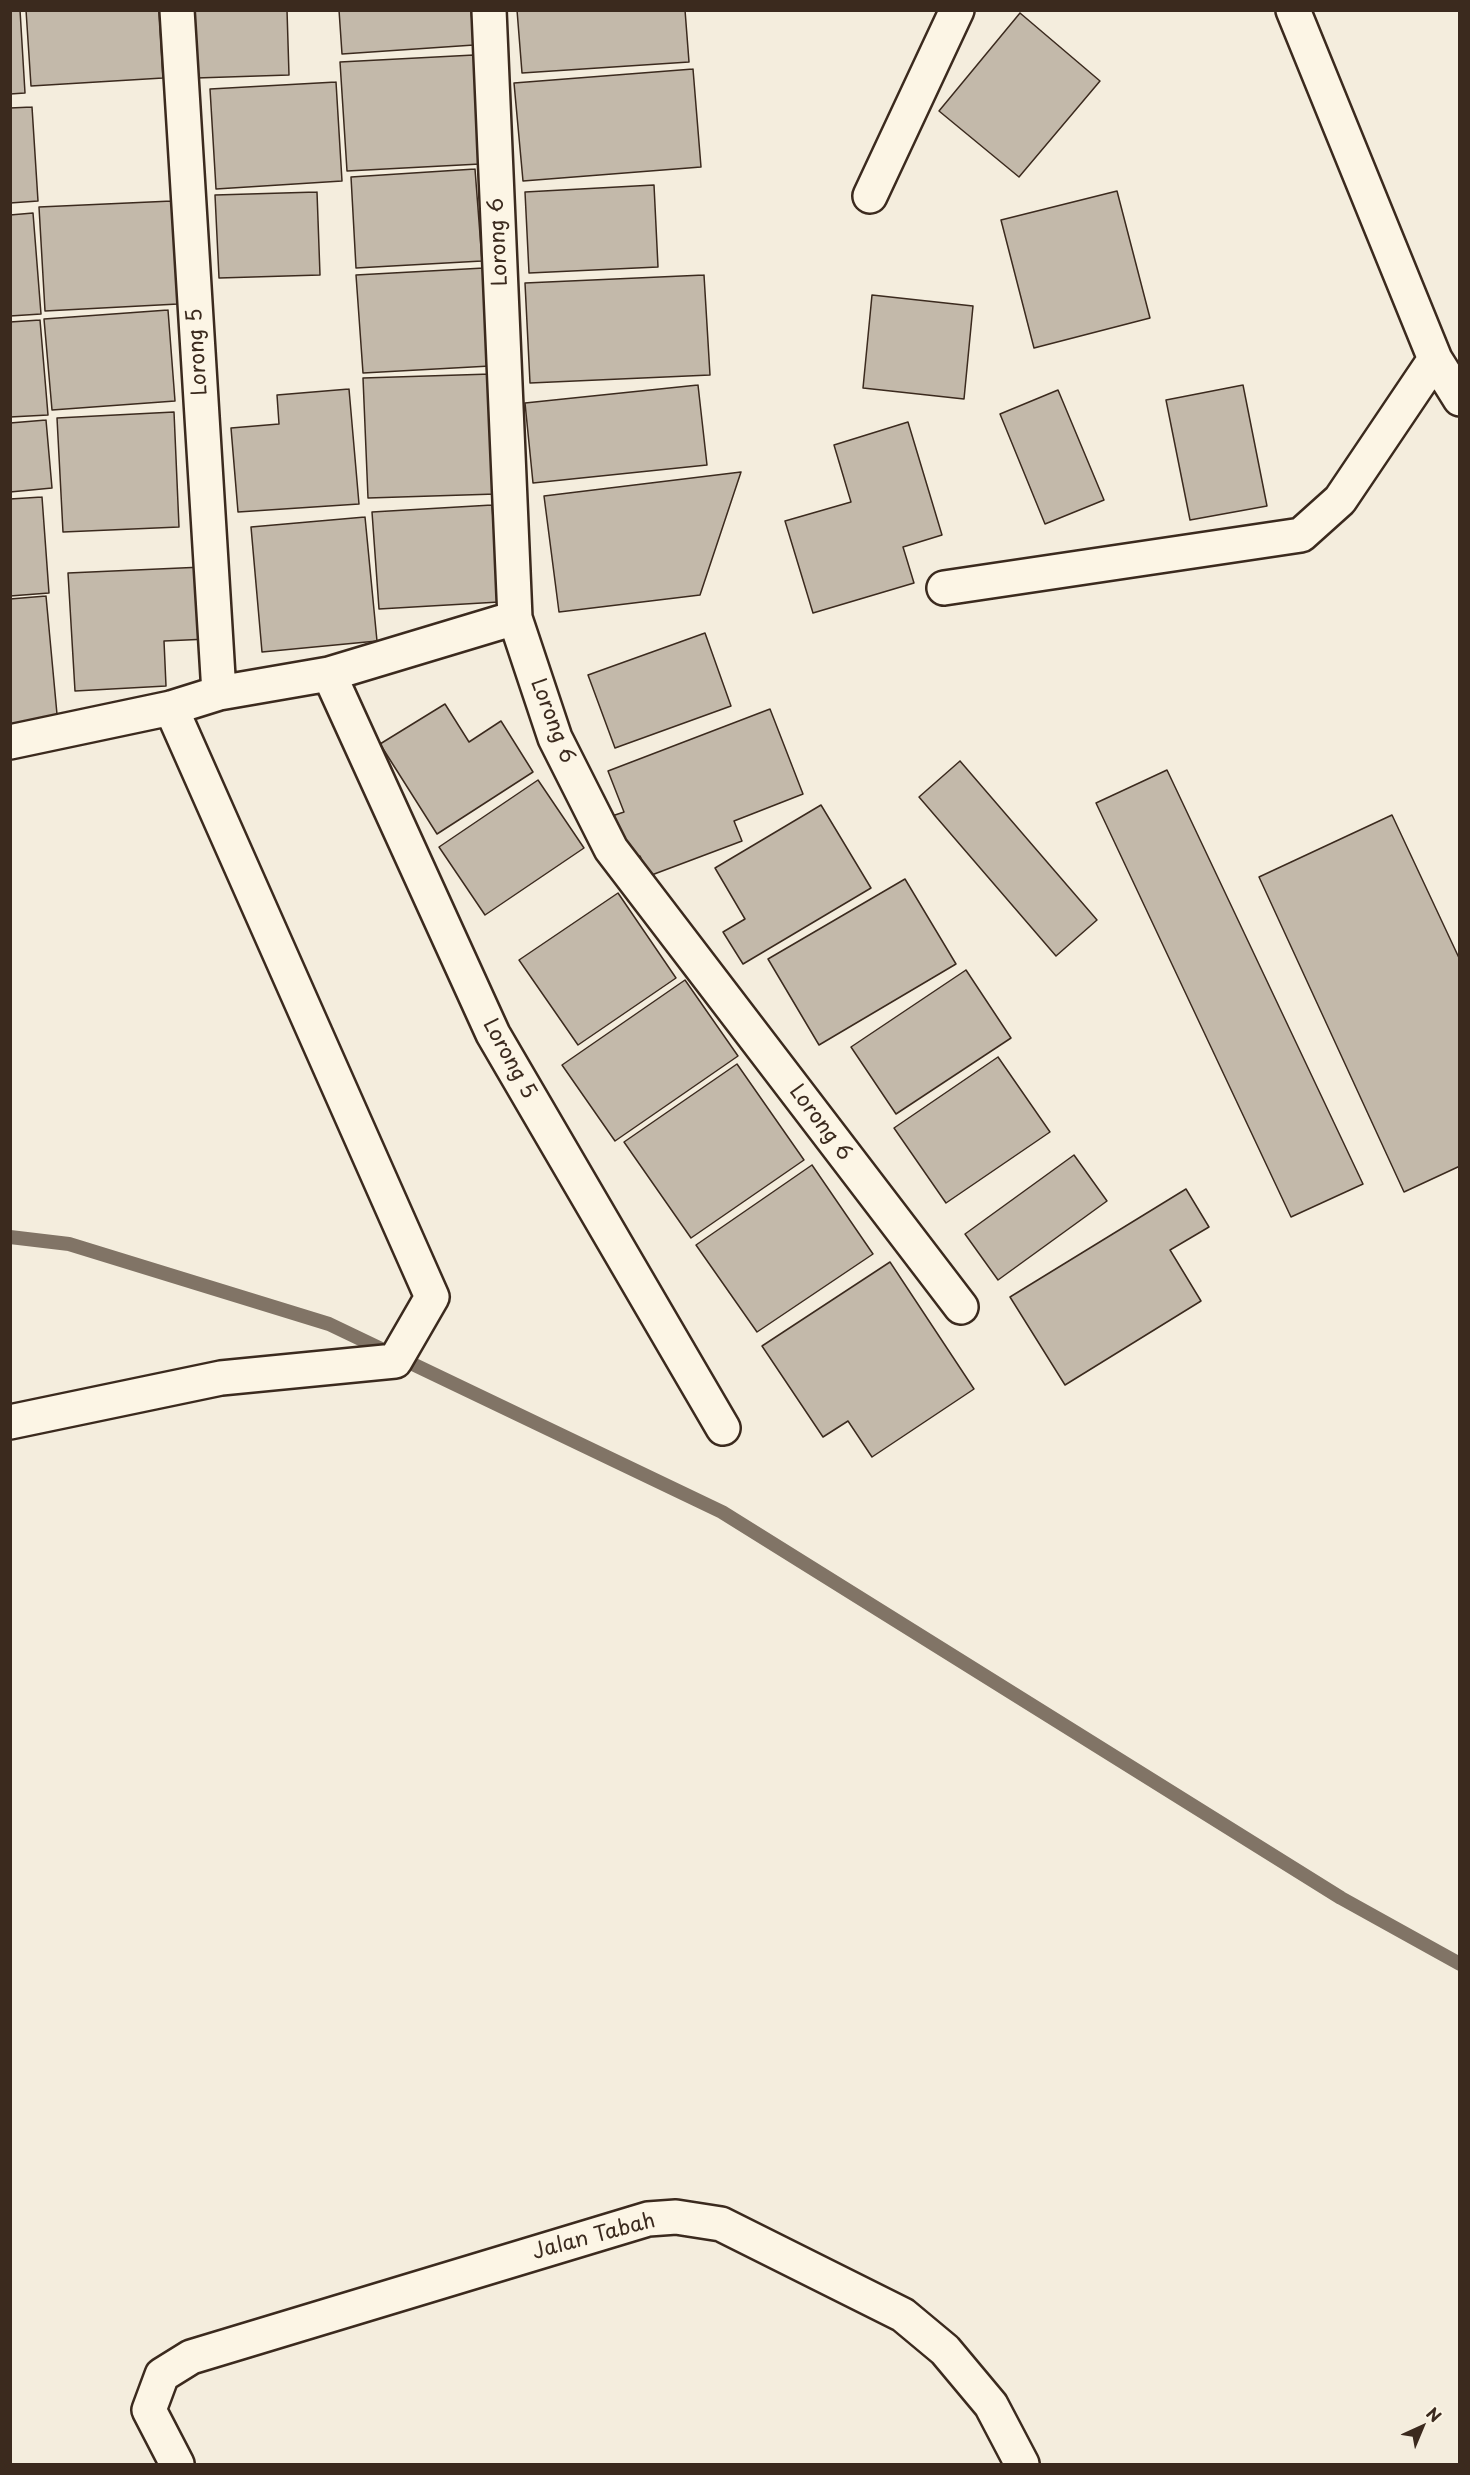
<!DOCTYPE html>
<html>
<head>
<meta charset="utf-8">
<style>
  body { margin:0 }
  #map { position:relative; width:1470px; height:2475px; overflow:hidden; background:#f4eddd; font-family:"Playpen Sans",sans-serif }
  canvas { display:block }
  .frame { position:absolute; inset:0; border:12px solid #3b2a1e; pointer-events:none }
  .north { position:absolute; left:1392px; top:2397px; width:60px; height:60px; -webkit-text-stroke:4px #fcf5e5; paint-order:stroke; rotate:44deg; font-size:16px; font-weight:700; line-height:24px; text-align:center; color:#3b2a1e }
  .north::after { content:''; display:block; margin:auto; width:21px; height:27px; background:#3b2a1e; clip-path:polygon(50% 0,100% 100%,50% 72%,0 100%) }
</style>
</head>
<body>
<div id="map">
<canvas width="1470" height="2475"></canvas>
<div class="frame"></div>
<div class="north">N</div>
</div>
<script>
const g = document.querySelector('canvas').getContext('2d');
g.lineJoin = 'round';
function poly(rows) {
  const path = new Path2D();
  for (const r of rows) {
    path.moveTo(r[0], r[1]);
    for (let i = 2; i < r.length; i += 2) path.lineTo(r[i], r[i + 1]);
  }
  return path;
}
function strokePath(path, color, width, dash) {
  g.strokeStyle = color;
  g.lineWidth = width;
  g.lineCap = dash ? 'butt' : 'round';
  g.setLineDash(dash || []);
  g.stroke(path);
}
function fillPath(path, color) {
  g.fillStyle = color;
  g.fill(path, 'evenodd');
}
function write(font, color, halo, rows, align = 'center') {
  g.font = font + ' "Playpen Sans",sans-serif';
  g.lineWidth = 5;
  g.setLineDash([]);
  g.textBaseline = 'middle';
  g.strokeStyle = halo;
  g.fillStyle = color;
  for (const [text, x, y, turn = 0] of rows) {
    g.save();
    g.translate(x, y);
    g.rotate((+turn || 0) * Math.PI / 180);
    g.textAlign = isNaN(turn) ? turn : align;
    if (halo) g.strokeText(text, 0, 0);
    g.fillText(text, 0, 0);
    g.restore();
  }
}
const stream = poly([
  [10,1237,69,1244,329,1324,722,1512,1341,1898,1460,1964]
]);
const building = poly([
  [10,10,20,10,25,93,10,94,10,10],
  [26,10,159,10,163,78,31,86,26,10],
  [193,10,287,10,289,75,196,78,193,10],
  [339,10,471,10,474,45,342,54,339,10],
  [517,10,685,10,689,62,522,73,517,10],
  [1020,13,1100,81,1019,177,939,111,1020,13],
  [474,55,480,164,347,171,340,62,474,55],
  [693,69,701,167,523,181,514,83,693,69],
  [336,82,342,181,216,189,210,89,336,82],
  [32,107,38,201,10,203,10,108,32,107],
  [475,169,482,261,356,268,351,177,475,169],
  [654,185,658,267,529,273,525,192,654,185],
  [1117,191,1150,318,1034,348,1001,220,1117,191],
  [317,192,320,275,219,278,215,195,317,192],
  [172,201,178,304,45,311,39,207,172,201],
  [33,213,41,314,10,316,10,215,33,213],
  [484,268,490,366,363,373,356,275,484,268],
  [704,275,710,375,530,383,525,283,704,275],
  [872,295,973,306,964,399,863,388,872,295],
  [168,310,175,401,52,410,44,319,168,310],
  [40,320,48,415,10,417,10,322,40,320],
  [491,374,496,494,368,498,363,378,491,374],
  [698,385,707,465,533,483,525,403,698,385],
  [1243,385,1267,506,1190,520,1166,400,1243,385],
  [349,389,359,504,238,512,231,428,279,424,277,395,349,389],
  [1058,390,1104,500,1045,524,1000,414,1058,390],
  [174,412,179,527,63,532,57,418,174,412],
  [46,420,52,488,10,492,10,423,46,420],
  [908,422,942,535,903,547,914,583,813,613,785,521,851,502,834,445,908,422],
  [741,472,700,595,559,612,544,496,741,472],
  [42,497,49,593,10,596,10,499,42,497],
  [492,505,499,602,379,609,372,512,492,505],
  [365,517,377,641,262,652,251,527,365,517],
  [203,567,208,639,164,641,166,686,75,691,68,573,203,567],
  [46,596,58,725,10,729,10,599,46,596],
  [705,633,731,706,615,748,588,675,705,633],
  [445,704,469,742,501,721,533,772,437,834,380,744,445,704],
  [770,709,803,794,734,821,742,841,649,876,640,856,627,861,609,817,624,812,608,771,770,709],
  [960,761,1097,920,1056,956,919,797,960,761],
  [1167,770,1363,1184,1291,1217,1096,803,1167,770],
  [538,780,584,848,485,915,439,847,538,780],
  [821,805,871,888,743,964,723,932,745,919,715,868,821,805],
  [1392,815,1460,960,1460,1166,1404,1192,1259,877,1392,815],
  [905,879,956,964,819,1045,768,959,905,879],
  [618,893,676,978,578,1045,519,960,618,893],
  [966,970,1011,1038,896,1114,851,1047,966,970],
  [685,980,738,1056,615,1141,562,1065,685,980],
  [998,1057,1050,1132,946,1203,894,1128,998,1057],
  [737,1064,804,1160,691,1238,624,1142,737,1064],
  [1074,1155,1107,1201,998,1280,965,1234,1074,1155],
  [812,1165,873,1254,757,1332,696,1245,812,1165],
  [1186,1189,1209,1227,1170,1250,1201,1301,1065,1385,1010,1297,1186,1189],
  [890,1262,974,1389,872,1457,848,1421,823,1437,762,1346,890,1262]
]);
const minor = poly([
  [177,10,219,693],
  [489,10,515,618,555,738,611,849,961,1307],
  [1293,10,1435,359,1460,399],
  [870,196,957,10],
  [944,588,1301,535,1340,500,1435,359],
  [329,674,493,1034,723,1428],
  [10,742,171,708,219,693,329,674,515,618],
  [10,1422,221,1378,395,1361,432,1297,171,708],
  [177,2464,149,2410,162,2375,191,2357,648,2219,676,2217,721,2224,903,2315,945,2350,991,2405,1022,2464]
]);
const streetNames = [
  ["Lorong 6",499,242,-93],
  ["Lorong 5",198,352,-94],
  ["Lorong 6",552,721,69],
  ["Lorong 5",509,1059,61],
  ["Lorong 6",820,1123,53],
  ["Jalan Tabah",594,2237,-15]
];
strokePath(stream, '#817466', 14);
fillPath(building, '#c3b9aa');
strokePath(building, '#3b2a1e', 1.5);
strokePath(minor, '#3b2a1e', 38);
strokePath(minor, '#fcf5e5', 33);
write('21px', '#3b2a1e', '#fcf5e5', streetNames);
</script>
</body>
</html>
